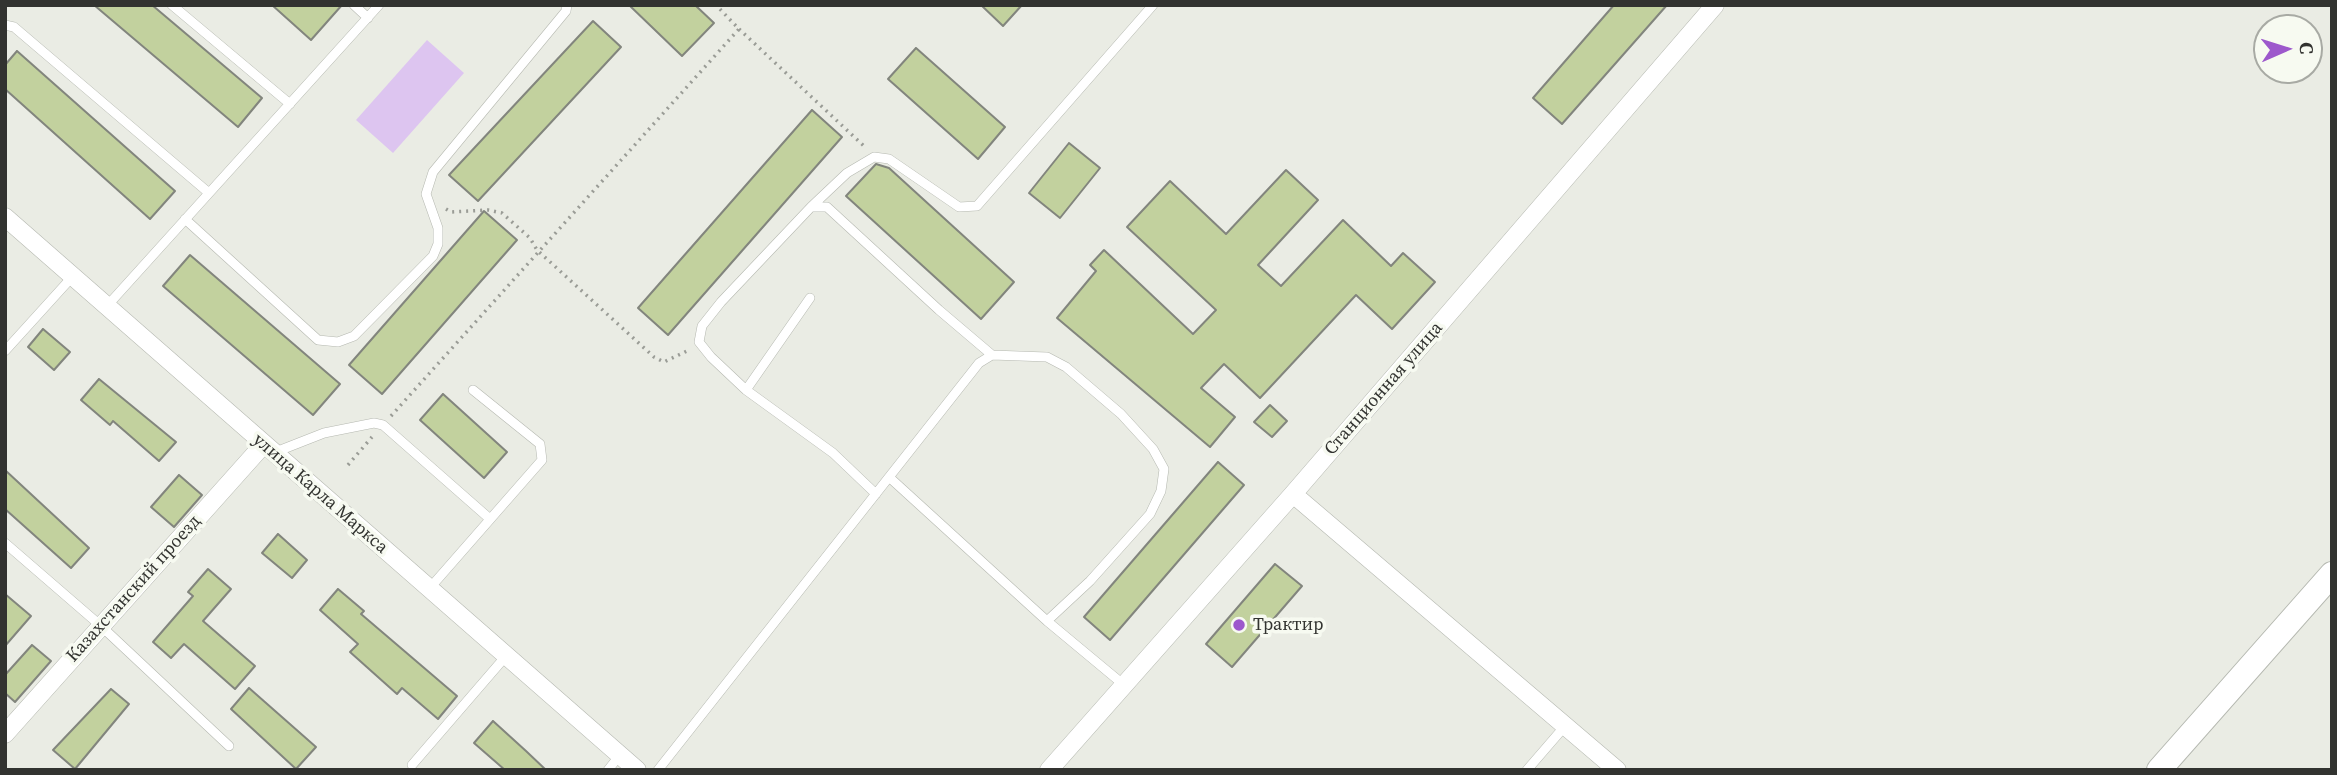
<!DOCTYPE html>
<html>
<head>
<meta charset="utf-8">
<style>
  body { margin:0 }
  #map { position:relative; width:2337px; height:775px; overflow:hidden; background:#eaece4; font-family:"Source Serif 4",serif }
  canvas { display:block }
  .frame { position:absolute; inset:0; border:7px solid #323330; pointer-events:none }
  .north { position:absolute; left:2253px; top:14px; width:70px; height:70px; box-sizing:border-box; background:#f7faf1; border:2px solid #a8aaa4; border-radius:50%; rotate:87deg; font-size:19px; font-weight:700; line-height:28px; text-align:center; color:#323330 }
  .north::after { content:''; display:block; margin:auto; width:24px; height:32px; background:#9d58cc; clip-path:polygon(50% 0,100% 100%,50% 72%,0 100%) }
</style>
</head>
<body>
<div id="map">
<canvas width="2337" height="775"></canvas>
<div class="frame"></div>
<div class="north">С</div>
</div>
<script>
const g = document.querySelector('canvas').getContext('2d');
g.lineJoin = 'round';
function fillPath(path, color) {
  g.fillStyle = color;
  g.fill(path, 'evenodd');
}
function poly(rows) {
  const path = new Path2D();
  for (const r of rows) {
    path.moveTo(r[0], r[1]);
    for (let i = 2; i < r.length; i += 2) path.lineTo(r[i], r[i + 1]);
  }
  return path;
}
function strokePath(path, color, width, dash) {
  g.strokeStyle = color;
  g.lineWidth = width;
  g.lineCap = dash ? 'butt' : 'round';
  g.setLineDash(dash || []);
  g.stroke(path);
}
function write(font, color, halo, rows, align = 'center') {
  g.font = font + ' "Source Serif 4",serif';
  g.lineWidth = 7;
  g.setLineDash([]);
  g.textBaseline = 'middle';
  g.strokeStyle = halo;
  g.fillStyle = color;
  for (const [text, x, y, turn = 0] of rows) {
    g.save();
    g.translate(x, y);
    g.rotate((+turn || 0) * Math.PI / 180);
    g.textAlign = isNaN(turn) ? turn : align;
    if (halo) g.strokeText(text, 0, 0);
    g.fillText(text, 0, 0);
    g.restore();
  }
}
const green = poly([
  [427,40,464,73,393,153,356,120]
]);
const building = poly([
  [94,5,152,5,262,98,238,127,94,5],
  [272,5,342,5,311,40,272,5],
  [629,5,695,5,714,23,682,56,629,5],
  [981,5,1022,5,1003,26,981,5],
  [1614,5,1667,5,1562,124,1533,98,1614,5],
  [593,21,621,47,478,201,449,175,593,21],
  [916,48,1005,127,978,159,888,79,916,48],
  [17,51,175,191,150,219,5,89,5,65,17,51],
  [812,110,842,137,668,335,638,308,812,110],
  [1069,143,1100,168,1060,218,1029,193,1069,143],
  [876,164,889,168,1014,282,981,319,846,196,876,164],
  [1286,170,1318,200,1258,265,1281,286,1343,220,1391,266,1403,253,1435,282,1392,329,1356,295,1260,398,1224,364,1201,388,1235,417,1210,447,1057,318,1096,271,1090,265,1104,250,1193,334,1216,310,1127,227,1170,181,1226,234,1286,170],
  [484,211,517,240,382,394,349,365,484,211],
  [190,255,340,384,313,415,163,286,190,255],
  [43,329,70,352,54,370,28,347,43,329],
  [99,379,176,442,159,461,113,421,110,425,81,400,99,379],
  [443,394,507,452,484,478,420,420,443,394],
  [1270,405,1287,421,1272,437,1254,422,1270,405],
  [1218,462,1244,485,1110,640,1084,617,1218,462],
  [5,470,89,548,71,568,5,509,5,470],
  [179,475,202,495,174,527,151,507,179,475],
  [278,534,307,560,292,578,262,553,278,534],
  [1275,564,1302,586,1232,667,1206,644,1275,564],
  [208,569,231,589,203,621,255,666,235,689,184,644,171,658,153,642,193,596,188,592,208,569],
  [338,589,364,611,361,614,457,696,438,719,402,688,397,694,350,652,358,644,320,610,338,589],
  [5,594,31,616,5,646,5,594],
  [32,645,51,661,15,702,5,693,5,675,32,645],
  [249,688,316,747,296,769,231,709,249,688],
  [111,689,129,704,75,769,53,750,111,689],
  [493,721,526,751,546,770,505,770,474,743,493,721]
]);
const path = poly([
  [739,29,865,147],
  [446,209,451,212,488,210,502,213,530,238,537,250,654,357,664,362,689,350],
  [391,416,739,29,716,5],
  [348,465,372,437]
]);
const lane = poly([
  [172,5,290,104],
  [354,5,368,18],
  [5,25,14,27,209,193],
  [811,207,847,173,874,157,889,159,959,207,977,206,1153,5],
  [185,219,318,340,338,342,354,336,433,256,438,244,438,228,426,194,433,172,566,11,567,5],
  [107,306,379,5],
  [5,351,73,276],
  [746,390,810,298],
  [273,453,324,433,374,423,383,425,490,519],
  [889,477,1047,621,1124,685],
  [876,494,833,453,746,390,711,357,699,342,702,326,721,302,811,207,827,207,939,310,992,355],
  [5,543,101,626,229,746],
  [429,589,542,460,540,444,473,390],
  [412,765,506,656],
  [608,770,620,755],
  [658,770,979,363,992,355,1047,357,1066,367,1121,414,1153,449,1164,469,1161,491,1150,514,1090,581,1047,621],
  [1527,770,1565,726]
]);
const street = poly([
  [5,217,637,770],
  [1293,494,1617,770],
  [5,734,263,445],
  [1049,770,1293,494,1715,5]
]);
const secondary = poly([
  [2159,770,2332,574]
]);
const markers = [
  [1239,625,7,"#9d58cc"]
];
const streetNames = [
  ["Станционная улица",1384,389,-49],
  ["улица Карла Маркса",320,494,41],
  ["Казахстанский проезд",134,589,-48]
];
const poiNames = [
  ["Трактир",1253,625]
];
fillPath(green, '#ddc5f0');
fillPath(building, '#c2d19e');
strokePath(building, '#82857d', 2);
strokePath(lane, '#b5b8b0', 10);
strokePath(street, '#b5b8b0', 19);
strokePath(secondary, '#b5b8b0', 26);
strokePath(path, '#9a9c96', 3.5, [2, 5]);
strokePath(lane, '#fff', 9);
strokePath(street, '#fff', 18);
strokePath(secondary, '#fff', 24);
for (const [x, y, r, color] of markers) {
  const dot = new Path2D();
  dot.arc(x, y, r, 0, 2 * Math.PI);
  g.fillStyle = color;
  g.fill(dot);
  strokePath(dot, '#f7faf1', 2.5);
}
write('18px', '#323330', '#f7faf1', streetNames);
write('18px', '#323330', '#f7faf1', poiNames, 'left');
</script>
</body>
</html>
